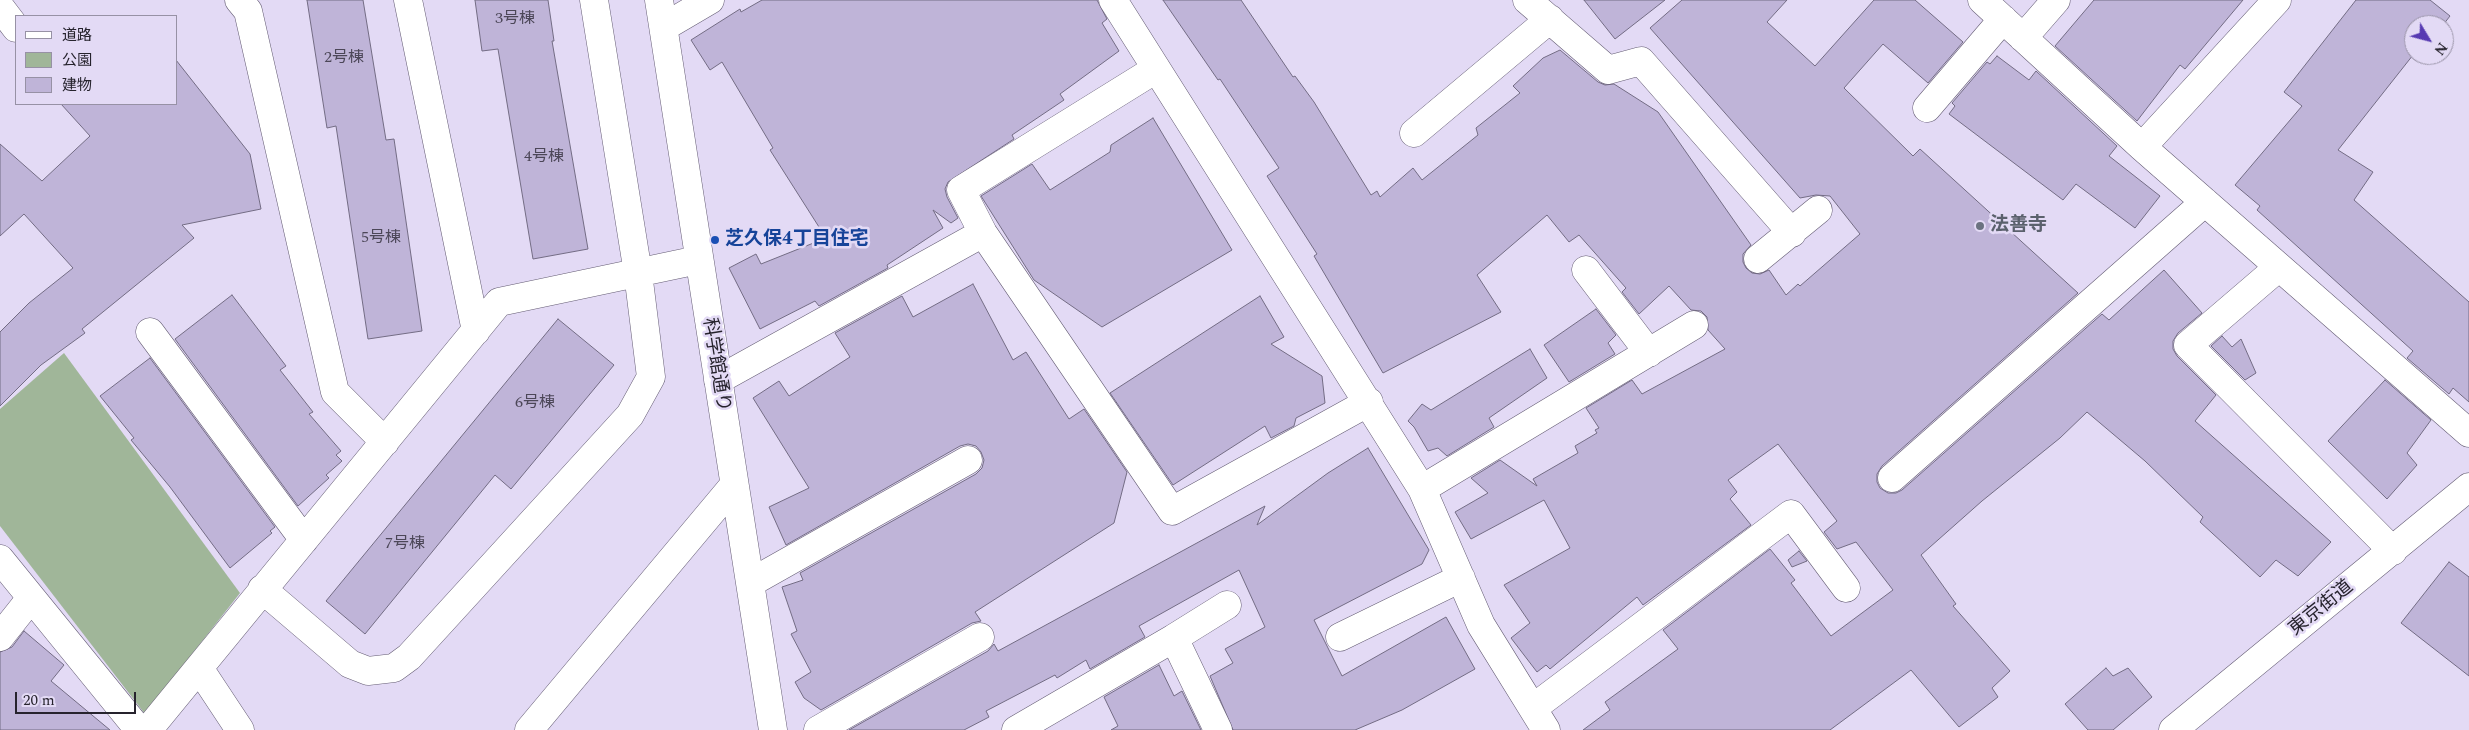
<!DOCTYPE html>
<html>
<head>
<meta charset="utf-8">
<style>
  body { margin:0 }
  #map { position:relative; width:2469px; height:730px; overflow:hidden; background:#e3daf5; font-family:Spectral,"Noto Sans JP",serif }
  canvas { display:block }
  .legend { position:absolute; left:15px; top:15px; width:162px; height:90px; box-sizing:border-box; background:#e3daf5; border:1px solid #9791a5; margin:0; padding:6px 9px; list-style:none; font-size:15px; color:#26232d }
  .legend li { display:flex; align-items:center; gap:10px; height:25px }
  .legend b { width:25px; border:1px solid #9791a5 }
  .north { position:absolute; left:2404px; top:15px; width:50px; height:50px; box-sizing:border-box; background:#e3daf5; border:1px solid #9791a5; border-radius:50%; rotate:127deg; font-size:14px; font-weight:700; line-height:20px; text-align:center; color:#26232d }
  .north::after { content:''; display:block; margin:auto; width:18px; height:22px; background:#573ab2; clip-path:polygon(50% 0,100% 100%,50% 72%,0 100%) }
  .scale { position:absolute; left:15px; top:692px; width:121px; height:22px; box-sizing:border-box; border:2px solid #26232d; border-top:0; padding-left:6px; font-size:15px; line-height:18px; white-space:nowrap; color:#26232d; -webkit-text-stroke:4px #e3daf5; paint-order:stroke }
</style>
</head>
<body>
<div id="map">
<canvas width="2469" height="730"></canvas>
<ul class="legend">
<li><b style="height:6px;background:#fff"></b>道路</li>
<li><b style="height:14px;background:#a0b699"></b>公園</li>
<li><b style="height:14px;background:#bfb4d8"></b>建物</li>
</ul>
<div class="north">N</div>
<div class="scale">20 m</div>
</div>
<script>
const g = document.querySelector('canvas').getContext('2d');
g.lineJoin = 'round';
function fillPath(path, color) {
  g.fillStyle = color;
  g.fill(path, 'evenodd');
}
function poly(rows) {
  const path = new Path2D();
  for (const r of rows) {
    path.moveTo(r[0], r[1]);
    for (let i = 2; i < r.length; i += 2) path.lineTo(r[i], r[i + 1]);
  }
  return path;
}
function strokePath(path, color, width, dash) {
  g.strokeStyle = color;
  g.lineWidth = width;
  g.lineCap = dash ? 'butt' : 'round';
  g.setLineDash(dash || []);
  g.stroke(path);
}
function write(font, color, halo, rows, align = 'center') {
  g.font = font + ' Spectral,"Noto Sans JP",serif';
  g.lineWidth = 5;
  g.setLineDash([]);
  g.textBaseline = 'middle';
  g.strokeStyle = halo;
  g.fillStyle = color;
  for (const [text, x, y, turn = 0] of rows) {
    g.save();
    g.translate(x, y);
    g.rotate((+turn || 0) * Math.PI / 180);
    g.textAlign = isNaN(turn) ? turn : align;
    if (halo) g.strokeText(text, 0, 0);
    g.fillText(text, 0, 0);
    g.restore();
  }
}
const green = poly([
  [64,353,240,593,145,714,0,526,0,409]
]);
const building = poly([
  [307,0,363,0,386,140,394,139,422,331,368,339,336,126,327,128,307,0],
  [475,0,548,0,554,41,552,41,588,249,533,259,498,49,482,51,475,0],
  [762,0,1097,0,1107,19,1102,23,1119,51,1060,94,1064,100,1012,135,1014,139,948,182,945,189,947,197,958,218,951,223,933,210,943,228,887,265,888,268,819,306,815,301,760,329,729,268,756,254,761,264,826,238,770,150,773,148,722,62,710,70,691,40,740,9,741,12,762,0],
  [1163,0,1241,0,1293,77,1295,76,1314,102,1371,195,1377,191,1380,197,1413,168,1422,180,1478,135,1476,128,1520,93,1513,86,1543,58,1560,50,1598,82,1605,85,1614,84,1658,112,1751,245,1743,254,1743,262,1746,268,1752,273,1760,274,1769,270,1786,295,1798,284,1800,286,1860,234,1830,196,1816,195,1800,198,1650,28,1682,0,1787,0,1767,22,1815,66,1874,0,1915,0,1963,42,1928,83,1883,44,1844,88,1913,156,1920,149,2078,293,1882,466,1877,474,1877,482,1880,488,1888,493,1896,493,1902,490,2102,314,2109,320,2164,270,2202,313,2178,333,2173,341,2173,349,2177,356,2216,395,2195,421,2331,542,2298,576,2276,560,2260,577,2200,522,2203,517,2145,461,2087,412,2060,438,1982,501,1921,555,1956,604,1953,606,2010,671,1992,688,1998,697,1959,727,1911,670,1830,730,1583,730,1610,710,1605,702,1678,649,1663,630,1770,549,1795,580,1791,583,1831,636,1893,590,1856,542,1837,549,1824,532,1837,521,1778,444,1728,480,1737,492,1730,499,1751,525,1643,605,1637,597,1550,669,1546,665,1537,672,1511,638,1530,623,1504,585,1570,548,1544,500,1471,539,1455,512,1488,493,1471,478,1500,460,1537,486,1533,479,1578,453,1575,446,1597,433,1595,430,1599,428,1586,408,1632,380,1642,394,1725,349,1708,330,1707,317,1701,311,1691,310,1669,286,1639,314,1622,292,1626,288,1579,235,1569,242,1547,215,1477,275,1501,312,1383,373,1314,256,1317,254,1267,176,1279,168,1220,79,1218,80,1163,0],
  [1584,0,1665,0,1615,39,1584,0],
  [2094,0,2243,0,2185,69,2180,65,2137,121,2055,46,2094,0],
  [2356,0,2430,0,2450,16,2443,25,2414,25,2414,55,2420,55,2417,59,2413,55,2338,150,2373,172,2354,200,2469,302,2469,402,2453,388,2449,394,2407,358,2413,351,2257,210,2260,206,2235,185,2302,106,2284,92,2356,0],
  [1997,56,2029,80,2036,71,2117,146,2109,156,2160,196,2135,228,2076,184,2063,200,1949,114,1955,106,1952,103,1987,62,1990,64,1997,56],
  [176,60,250,154,261,209,182,225,194,238,82,329,85,333,41,365,0,406,0,332,29,303,73,268,24,214,0,236,0,144,42,181,90,136,61,104,176,104,176,60],
  [1153,118,1232,250,1102,327,1034,280,981,196,1032,164,1050,190,1110,152,1111,145,1153,118],
  [973,284,1013,360,1026,352,1069,419,1084,409,1127,472,1114,523,975,612,981,621,972,623,821,710,804,698,795,682,811,672,791,634,797,631,782,587,803,580,800,573,976,474,982,468,984,460,981,452,976,446,968,444,960,446,786,545,769,507,809,488,753,398,779,381,789,396,850,357,835,333,902,296,913,317,973,284],
  [232,295,286,366,280,370,313,412,309,414,341,451,336,455,342,461,326,475,329,478,298,506,175,339,232,295],
  [1260,296,1284,337,1271,344,1322,376,1325,403,1296,418,1294,426,1271,438,1265,426,1173,485,1110,393,1260,296],
  [1596,309,1616,335,1608,343,1615,354,1569,382,1544,345,1596,309],
  [558,319,614,365,511,489,495,475,365,634,326,601,558,319],
  [2222,336,2232,347,2241,339,2256,373,2245,380,2211,346,2222,336],
  [1530,349,1547,378,1489,418,1494,427,1447,456,1438,448,1428,451,1414,427,1408,421,1422,404,1431,410,1530,349],
  [150,358,275,527,270,531,272,533,230,568,170,487,131,440,134,438,100,396,150,358],
  [2385,380,2431,420,2407,453,2417,465,2387,499,2328,441,2385,380],
  [1368,448,1429,550,1422,564,1314,620,1342,676,1446,617,1475,669,1402,710,1355,730,1233,730,1210,676,1233,663,1225,649,1265,627,1239,570,1139,626,1145,637,1090,669,1086,660,1057,678,1055,675,986,711,989,717,964,730,849,730,988,651,994,644,998,651,1265,506,1257,525,1328,473,1368,448],
  [1799,551,1807,561,1792,567,1788,560,1799,551],
  [2449,562,2469,577,2469,676,2401,623,2449,562],
  [24,631,64,665,51,681,110,730,0,730,0,652,12,647,24,631],
  [1159,665,1174,696,1182,691,1201,730,1111,730,1118,726,1104,697,1159,665],
  [2106,668,2113,676,2128,668,2152,697,2113,730,2088,730,2065,704,2106,668]
]);
const minor = poly([
  [239,0,248,11,335,392,385,442],
  [408,0,476,331],
  [659,0,773,730],
  [1113,0,1422,489,1481,625,1546,730],
  [1527,0,1608,70,1641,61,1792,233],
  [1982,0,2142,147,2469,433],
  [0,7,16,28],
  [664,27,710,0],
  [2023,38,2056,0],
  [1156,69,961,190,983,233,1172,511,1369,402],
  [1927,108,2003,19],
  [1414,133,1550,19],
  [2142,147,2277,0],
  [1758,259,1818,210],
  [2279,267,2188,345,2393,551],
  [1586,270,1649,353],
  [150,332,304,540],
  [718,380,983,233],
  [1892,478,2205,202],
  [1422,489,1694,325],
  [0,559,139,730],
  [750,583,968,460],
  [262,589,350,664,368,671,394,668,409,657,630,415,651,377,638,273,594,0],
  [0,637,31,598],
  [1340,637,1461,578],
  [1174,638,1227,605],
  [199,668,240,730],
  [1533,708,1791,514,1846,588],
  [148,730,499,302,698,260],
  [529,730,734,485],
  [818,730,980,637],
  [1016,730,1174,638,1218,730],
  [2173,730,2469,487]
]);
const markers = [
  [1980,226,5,"#6b7280"],
  [715,240,5,"#1a4fb4"]
];
const numberNames = [
  ["3号棟",515,20],
  ["2号棟",344,59],
  ["4号棟",544,158],
  ["5号棟",381,239],
  ["6号棟",535,404],
  ["7号棟",405,545]
];
const worshipNames = [
  ["法善寺",1990,226]
];
const transitNames = [
  ["芝久保4丁目住宅",725,240]
];
const streetNames = [
  ["科学館通り",715,365,81],
  ["東京街道",2322,609,-39]
];
fillPath(green, '#a0b699');
fillPath(building, '#bfb4d8');
strokePath(building, '#736c84', 1);
strokePath(minor, '#655d74', 29);
strokePath(minor, '#fff', 28);
for (const [x, y, r, color] of markers) {
  const dot = new Path2D();
  dot.arc(x, y, r, 0, 2 * Math.PI);
  g.fillStyle = color;
  g.fill(dot);
  strokePath(dot, '#e3daf5', 2);
}
write('16px', '#4c4758', null, numberNames);
write('bold 19px', '#5b616d', '#e3daf5', worshipNames, 'left');
write('bold 19px', '#164399', '#e3daf5', transitNames, 'left');
write('19px', '#26232d', '#e3daf5', streetNames);
</script>
</body>
</html>
